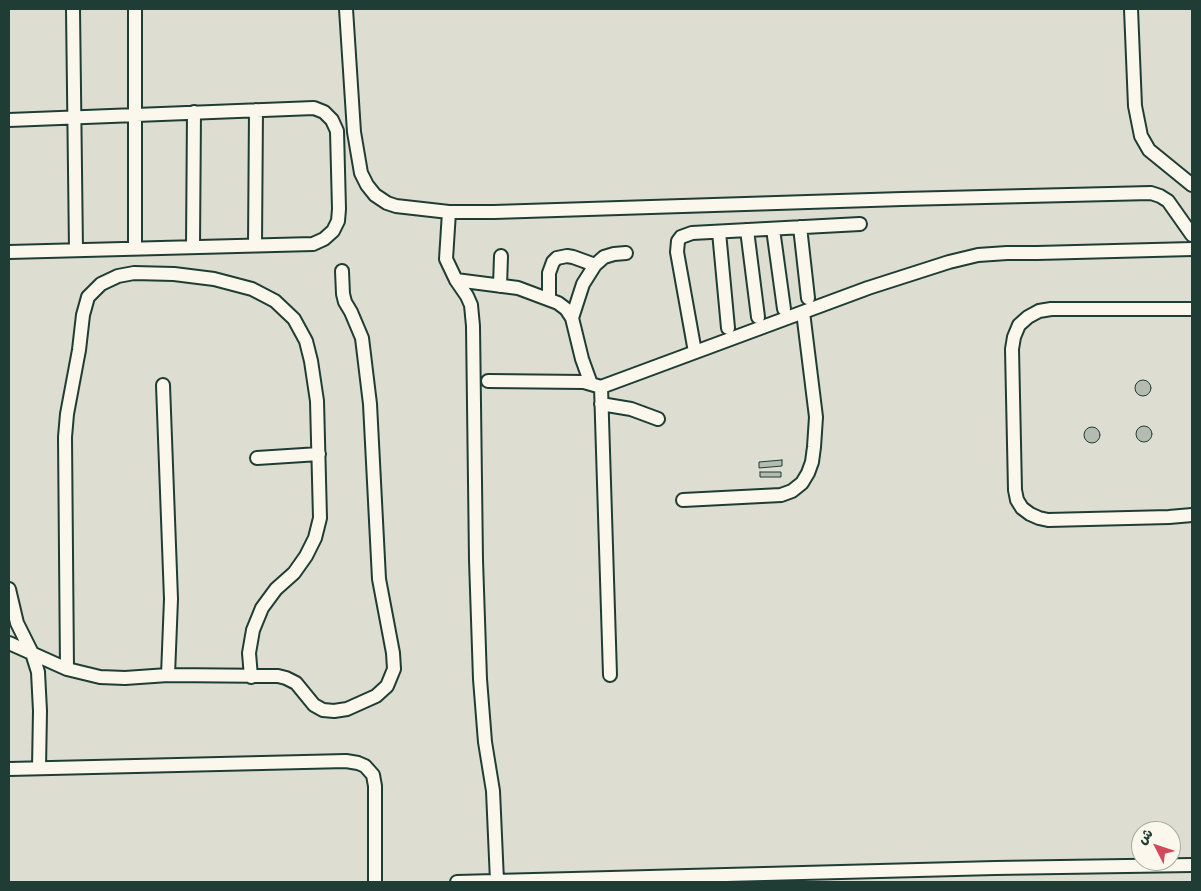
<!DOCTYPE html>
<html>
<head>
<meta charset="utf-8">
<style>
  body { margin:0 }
  #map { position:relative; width:1201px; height:891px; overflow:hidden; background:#eeece1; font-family:Itim,"Playpen Sans Arabic",sans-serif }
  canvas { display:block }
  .frame { position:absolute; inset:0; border:10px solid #1f3d34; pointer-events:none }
  .north { position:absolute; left:1131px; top:821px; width:50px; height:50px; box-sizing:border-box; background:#fbf7ec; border:1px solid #a3ada2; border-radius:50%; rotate:311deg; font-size:14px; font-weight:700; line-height:20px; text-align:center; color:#1f3d34 }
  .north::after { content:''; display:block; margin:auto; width:18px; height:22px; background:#d1495b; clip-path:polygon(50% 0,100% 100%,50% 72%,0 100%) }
</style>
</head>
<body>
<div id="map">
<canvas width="1201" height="891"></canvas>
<div class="frame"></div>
<div class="north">ش</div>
</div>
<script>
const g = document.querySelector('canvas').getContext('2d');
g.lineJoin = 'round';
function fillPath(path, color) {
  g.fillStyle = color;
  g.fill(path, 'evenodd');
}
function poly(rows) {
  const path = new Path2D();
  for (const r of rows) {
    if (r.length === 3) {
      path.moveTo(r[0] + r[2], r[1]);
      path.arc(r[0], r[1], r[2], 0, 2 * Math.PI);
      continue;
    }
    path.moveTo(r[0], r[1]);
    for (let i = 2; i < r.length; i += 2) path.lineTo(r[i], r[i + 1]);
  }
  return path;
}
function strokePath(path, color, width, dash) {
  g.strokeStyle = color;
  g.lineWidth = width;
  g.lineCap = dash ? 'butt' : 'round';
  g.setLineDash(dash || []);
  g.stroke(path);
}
const built = poly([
  [9,9,1192,9,1192,882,9,882],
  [1141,831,1171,831,1171,861,1141,861]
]);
const building = poly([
  [1143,388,8],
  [1144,434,8],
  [1092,435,8],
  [782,460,782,466,759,468,759,462,782,460],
  [760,472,781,472,781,477,760,477,760,472]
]);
const minor = poly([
  [73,9,76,250],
  [346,9,354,132,361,173,367,185,375,195,387,203,396,206,449,212,494,212,902,199,1151,193,1160,196,1168,201,1192,235],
  [1131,9,1135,106,1141,136,1149,150,1192,185],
  [9,120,314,108,324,112,332,120,337,131,339,209,338,221,333,231,324,239,313,244,9,252],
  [449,212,446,259,456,280,467,296,471,305,473,326,476,560,480,679,485,742,493,791,497,881],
  [800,227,808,298],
  [773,229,784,309],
  [747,230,758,317],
  [719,232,728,328],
  [255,245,256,110],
  [193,247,194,112],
  [135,248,135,9],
  [456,280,518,288,558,303,566,309,572,318,582,359,591,384],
  [500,286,501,256],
  [549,299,549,273,553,262,557,258,567,256,573,257,595,265],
  [1192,309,1051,309,1039,311,1028,317,1019,325,1014,337,1012,349,1015,490,1017,500,1022,508,1030,514,1039,518,1048,520,1169,517,1192,515],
  [572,318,583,284,595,265,604,257,614,254,626,253],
  [695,352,677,252,678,241,681,237,692,233,860,224],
  [488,381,584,382,601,387,868,288,949,262,978,255,1007,253,1037,253,1192,249],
  [163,385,171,599,168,675],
  [601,387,610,675],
  [601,404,631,409,658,419],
  [257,458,319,454],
  [683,500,781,495,792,491,802,483,808,473,812,462,814,447,816,417,803,312],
  [9,589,17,623,32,653,38,672,40,711,39,768],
  [9,643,67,669,100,677,125,678,168,675,278,676,286,678,296,683,314,705,323,710,334,711,347,709,376,696,387,686,394,669,393,653,379,579,370,404,362,338,351,312,345,302,343,294,342,271],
  [67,669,65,437,67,414,79,350,83,315,88,297,101,284,118,276,134,273,174,274,214,279,252,289,275,301,294,319,306,341,311,361,317,401,320,518,315,538,306,556,294,573,276,589,262,608,253,630,249,653,251,677],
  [9,769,346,761,358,763,365,766,373,775,375,786,375,882],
  [457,882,995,868,1192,865]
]);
fillPath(built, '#ddddd2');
fillPath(building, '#b4bbb0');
strokePath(building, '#1f3d34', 1);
strokePath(minor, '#1f3d34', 16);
strokePath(minor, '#fbf7ec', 12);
</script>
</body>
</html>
